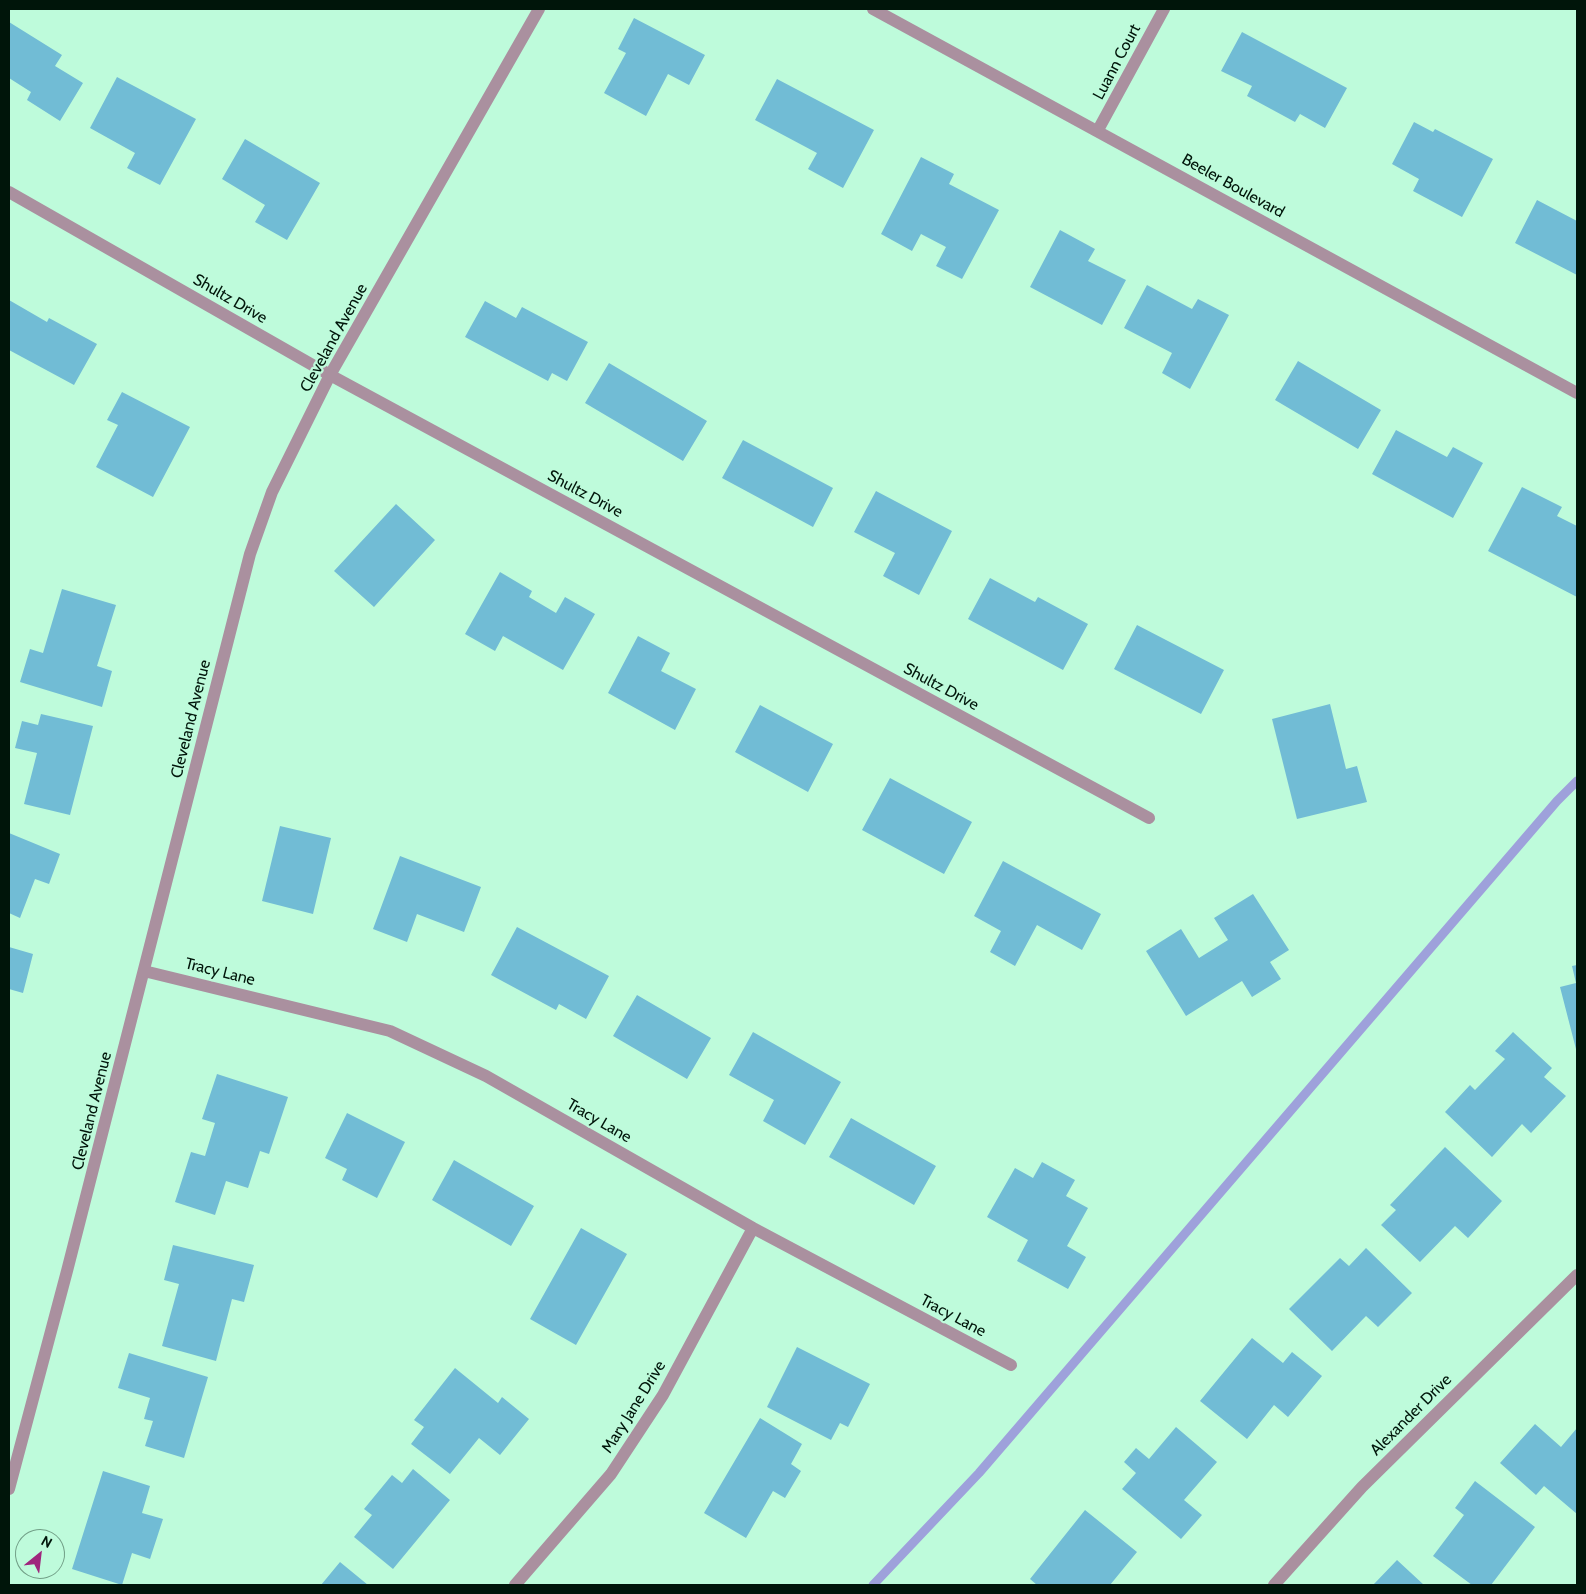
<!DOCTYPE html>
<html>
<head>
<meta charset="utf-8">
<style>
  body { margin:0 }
  #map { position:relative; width:1586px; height:1594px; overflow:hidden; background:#befbdb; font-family:Cabin,sans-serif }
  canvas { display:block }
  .frame { position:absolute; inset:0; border:10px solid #00150a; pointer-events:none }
  .north { position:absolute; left:15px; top:1529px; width:50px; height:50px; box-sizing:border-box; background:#befbdb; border:1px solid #729f87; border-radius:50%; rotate:29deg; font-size:14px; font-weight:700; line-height:20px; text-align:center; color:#00150a }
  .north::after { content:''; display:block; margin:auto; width:18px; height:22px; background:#9f267d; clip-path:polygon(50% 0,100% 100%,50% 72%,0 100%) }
</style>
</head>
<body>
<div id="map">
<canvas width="1586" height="1594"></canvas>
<div class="frame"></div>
<div class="north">N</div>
</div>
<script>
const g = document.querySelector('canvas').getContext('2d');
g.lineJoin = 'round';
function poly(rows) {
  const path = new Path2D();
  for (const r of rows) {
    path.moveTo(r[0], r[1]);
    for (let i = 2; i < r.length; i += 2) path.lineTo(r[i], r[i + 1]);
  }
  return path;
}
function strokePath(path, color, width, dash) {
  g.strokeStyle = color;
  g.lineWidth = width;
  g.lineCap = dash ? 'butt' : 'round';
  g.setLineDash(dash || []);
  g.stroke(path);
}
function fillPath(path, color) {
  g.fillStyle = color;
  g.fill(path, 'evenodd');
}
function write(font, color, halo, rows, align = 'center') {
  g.font = font + ' Cabin,sans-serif';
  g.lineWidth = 4.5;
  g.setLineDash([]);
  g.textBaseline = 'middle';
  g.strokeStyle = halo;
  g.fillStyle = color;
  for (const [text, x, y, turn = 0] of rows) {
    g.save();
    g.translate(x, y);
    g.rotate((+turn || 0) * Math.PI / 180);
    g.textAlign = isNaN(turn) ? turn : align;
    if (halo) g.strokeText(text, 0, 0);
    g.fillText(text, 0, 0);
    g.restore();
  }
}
const stream = poly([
  [873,1585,979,1473,1557,801,1577,781]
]);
const building = poly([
  [634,18,705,55,689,85,668,74,646,116,604,93,626,53,618,49],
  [9,22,62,55,55,66,83,83,60,121,27,100,31,92,9,78],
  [1242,32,1347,88,1325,128,1300,114,1295,122,1247,96,1252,86,1221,71],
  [117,77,196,119,160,185,127,168,135,153,90,128],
  [777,79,874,130,843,188,808,169,817,153,755,120],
  [1414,122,1433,132,1435,129,1493,159,1462,217,1413,191,1419,179,1392,164],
  [245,139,320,183,287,240,255,222,265,205,222,179],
  [921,157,954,174,949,184,999,210,962,279,936,266,946,247,921,234,912,251,881,234],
  [1537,200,1577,221,1577,275,1515,243],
  [1060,230,1095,249,1088,261,1126,280,1102,325,1030,287],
  [1147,285,1192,309,1198,299,1229,315,1190,389,1162,373,1172,353,1124,328],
  [9,300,47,322,49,318,97,344,74,385,9,350],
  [485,301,516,318,522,307,588,342,567,381,552,373,548,381,465,337],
  [1298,361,1381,410,1358,449,1275,400],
  [609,363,707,421,683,461,585,403],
  [122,392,190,427,153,497,96,467,118,425,107,420],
  [1396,430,1447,457,1453,447,1483,463,1453,518,1372,474],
  [743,440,833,488,813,527,722,478],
  [1522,487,1562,507,1557,516,1577,526,1577,597,1488,551],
  [876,491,952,531,919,595,883,576,895,553,854,532],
  [396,504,435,540,374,607,334,571],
  [500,572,532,591,529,597,556,613,565,597,595,614,563,670,503,636,495,651,465,634],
  [990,578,1035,602,1038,597,1088,624,1063,670,968,619],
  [62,589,116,605,97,666,112,671,102,707,20,682,30,649,43,653],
  [1137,625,1224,670,1201,714,1114,669],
  [638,636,670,653,661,671,696,689,675,730,608,693],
  [1330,704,1346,769,1357,766,1367,802,1297,819,1272,719],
  [760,705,833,744,808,792,735,752],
  [41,714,93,726,70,815,24,804,37,753,15,748,22,721,38,725],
  [890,778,972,822,944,874,862,830],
  [280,826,331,838,313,914,262,901],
  [9,833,60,854,49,884,35,879,20,918,9,913],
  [400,856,481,887,464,932,417,914,407,942,373,929],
  [1003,861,1101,914,1082,950,1037,925,1015,966,990,952,1001,931,974,916],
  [1253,894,1289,950,1270,962,1281,979,1252,997,1242,981,1186,1016,1146,951,1181,929,1199,958,1228,940,1214,918],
  [517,927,609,976,586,1019,559,1004,556,1010,491,975],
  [9,947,33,954,23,993,9,989],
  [1577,965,1577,1053,1560,987,1576,983,1572,966],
  [637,995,711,1038,687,1079,613,1036],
  [753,1032,841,1082,805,1145,763,1121,774,1100,729,1075],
  [1513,1032,1552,1068,1544,1077,1566,1096,1531,1133,1522,1124,1492,1157,1445,1112,1470,1085,1475,1090,1505,1059,1495,1051],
  [217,1074,288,1097,269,1154,260,1151,248,1188,226,1181,215,1215,175,1202,191,1152,205,1156,215,1123,202,1119],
  [347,1113,405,1142,377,1198,342,1180,347,1169,325,1158],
  [851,1118,936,1166,914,1205,829,1157],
  [1445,1147,1502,1201,1468,1238,1455,1226,1420,1262,1381,1225,1396,1210,1390,1205],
  [454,1160,534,1206,511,1246,432,1200],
  [1042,1162,1075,1180,1066,1196,1088,1208,1067,1246,1086,1257,1068,1289,1017,1261,1028,1240,987,1217,1015,1168,1033,1178],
  [581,1228,627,1254,576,1345,530,1319],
  [173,1245,254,1265,244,1302,232,1299,216,1361,162,1346,179,1284,164,1280],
  [1366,1248,1412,1293,1378,1327,1366,1316,1332,1351,1289,1309,1340,1258,1349,1266],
  [1252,1338,1283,1363,1292,1352,1322,1376,1288,1417,1274,1405,1247,1439,1200,1401],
  [797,1347,870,1384,848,1427,840,1423,831,1440,767,1407],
  [129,1353,208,1377,184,1458,145,1446,153,1421,144,1419,150,1398,118,1388],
  [455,1368,498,1403,502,1397,529,1419,500,1455,479,1438,450,1474,411,1444,424,1427,414,1420],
  [760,1418,802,1444,791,1464,801,1471,785,1498,773,1491,746,1538,704,1513],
  [1535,1424,1561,1447,1577,1428,1577,1514,1544,1486,1536,1495,1500,1463],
  [1176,1427,1217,1462,1184,1500,1202,1515,1181,1539,1122,1489,1136,1473,1124,1462,1136,1448,1149,1459],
  [413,1469,450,1500,393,1569,354,1537,372,1515,364,1509,392,1475,402,1483],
  [103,1471,150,1486,142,1513,163,1519,150,1559,132,1553,122,1585,72,1569],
  [1475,1481,1535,1527,1491,1585,1472,1585,1433,1556,1464,1515,1455,1508],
  [1085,1510,1137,1552,1110,1585,1037,1585,1030,1579],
  [1397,1560,1424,1585,1373,1585],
  [340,1562,368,1585,321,1585]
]);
const street = poly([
  [873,9,1577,393],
  [1098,130,1164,9],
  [9,192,330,375,1149,818],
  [144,971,390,1031,486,1076,753,1228,1011,1365],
  [9,1489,67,1271,250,554,272,492,330,375,539,9],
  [515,1585,611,1474,663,1395,753,1228],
  [1274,1585,1362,1487,1577,1275]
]);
const streetNames = [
  ["Luann Court",1117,62,-62],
  ["Beeler Boulevard",1233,186,29],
  ["Shultz Drive",230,299,30],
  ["Cleveland Avenue",334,338,-61],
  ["Shultz Drive",585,494,28],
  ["Shultz Drive",941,687,28],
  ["Cleveland Avenue",191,719,-76],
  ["Tracy Lane",220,972,14],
  ["Cleveland Avenue",92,1111,-76],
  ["Tracy Lane",599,1121,30],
  ["Tracy Lane",953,1316,28],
  ["Mary Jane Drive",634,1407,-58],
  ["Alexander Drive",1411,1415,-45]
];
strokePath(stream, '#9ea1db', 9);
fillPath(building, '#71bcd5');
strokePath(street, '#aa909f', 12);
write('16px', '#00150a', '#befbdb', streetNames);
</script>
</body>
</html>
